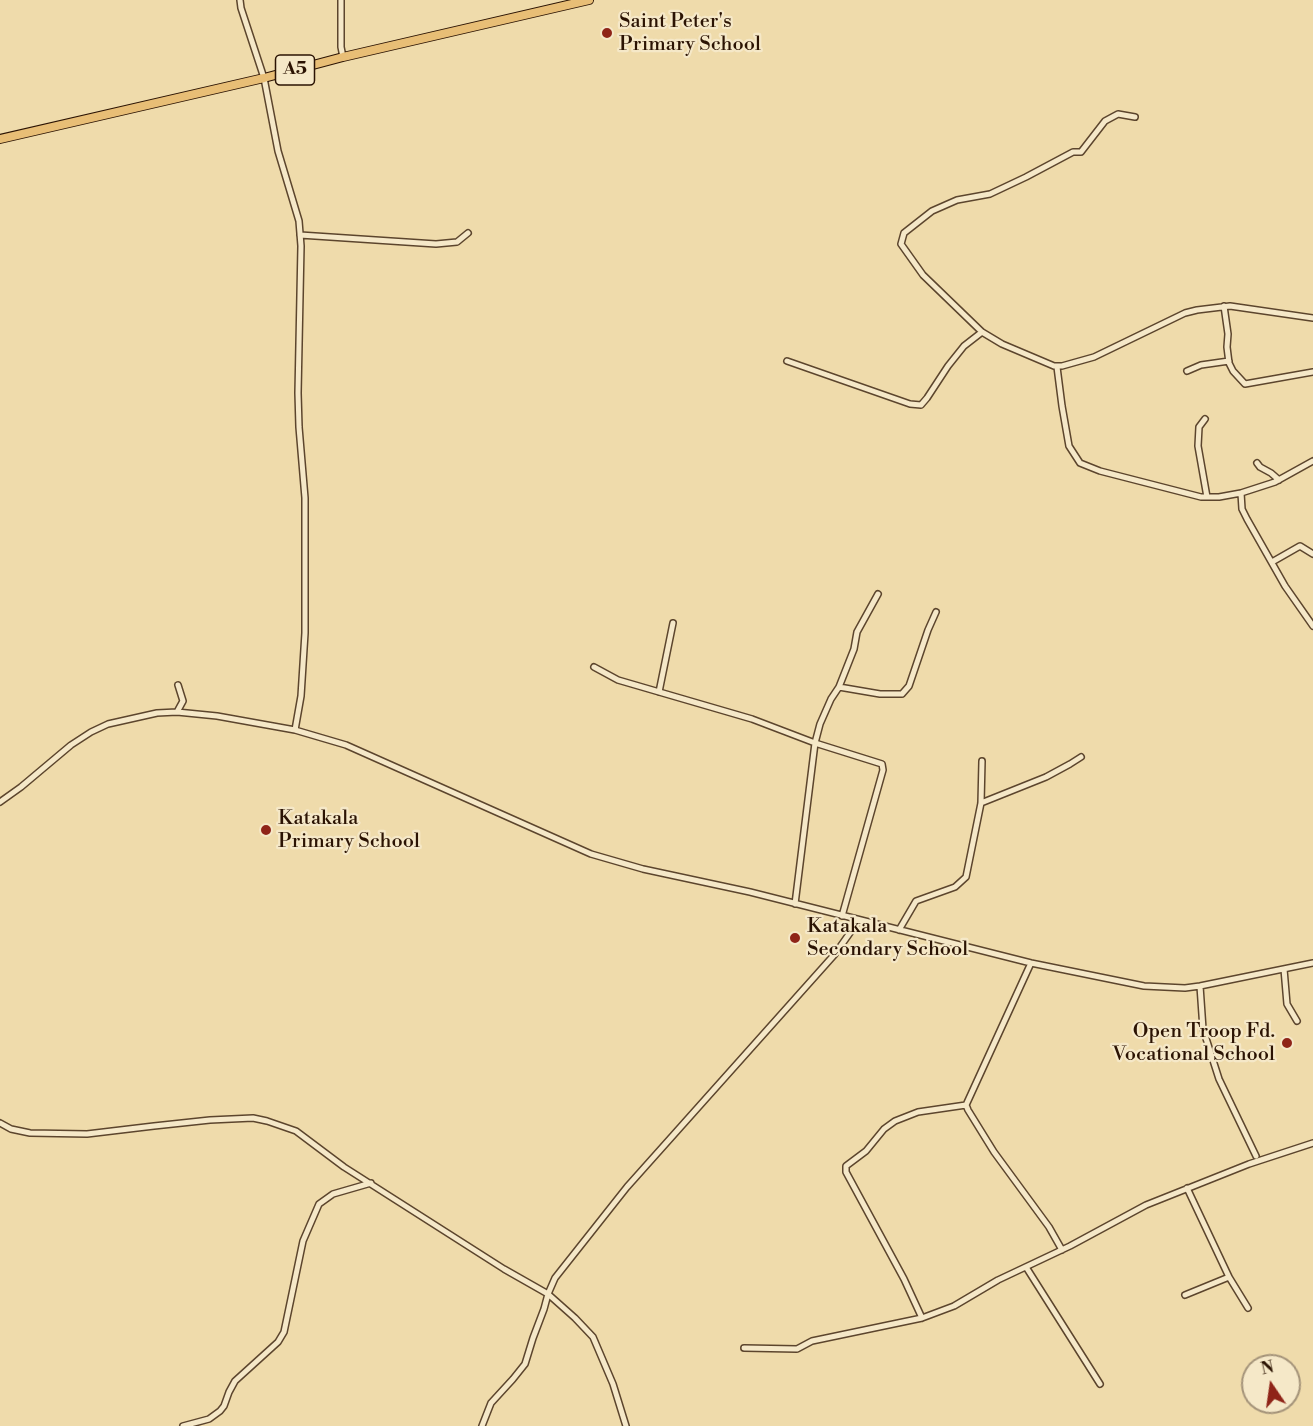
<!DOCTYPE html>
<html>
<head>
<meta charset="utf-8">
<style>
  body { margin:0 }
  #map { position:relative; width:1313px; height:1426px; overflow:hidden; background:#efdbab; font-family:"Libre Bodoni",serif }
  canvas { display:block }
  .north { position:absolute; left:1241px; top:1354px; width:60px; height:60px; box-sizing:border-box; background:#f5e8c8; border:2px solid #a49379; border-radius:50%; rotate:347deg; font-size:16px; font-weight:700; line-height:24px; text-align:center; color:#2b1303 }
  .north::after { content:''; display:block; margin:auto; width:21px; height:27px; background:#8f2418; clip-path:polygon(50% 0,100% 100%,50% 72%,0 100%) }
</style>
</head>
<body>
<div id="map">
<canvas width="1313" height="1426"></canvas>
<div class="north">N</div>
</div>
<script>
const g = document.querySelector('canvas').getContext('2d');
g.lineJoin = 'round';
function poly(rows) {
  const path = new Path2D();
  for (const r of rows) {
    path.moveTo(r[0], r[1]);
    for (let i = 2; i < r.length; i += 2) path.lineTo(r[i], r[i + 1]);
  }
  return path;
}
function strokePath(path, color, width, dash) {
  g.strokeStyle = color;
  g.lineWidth = width;
  g.lineCap = dash ? 'butt' : 'round';
  g.setLineDash(dash || []);
  g.stroke(path);
}
function write(font, color, halo, rows, align = 'center') {
  g.font = font + ' "Libre Bodoni",serif';
  g.lineWidth = 4.5;
  g.setLineDash([]);
  g.textBaseline = 'middle';
  g.strokeStyle = halo;
  g.fillStyle = color;
  for (const [text, x, y, turn = 0] of rows) {
    g.save();
    g.translate(x, y);
    g.rotate((+turn || 0) * Math.PI / 180);
    g.textAlign = isNaN(turn) ? turn : align;
    if (halo) g.strokeText(text, 0, 0);
    g.fillText(text, 0, 0);
    g.restore();
  }
}
const minor = poly([
  [240,0,241,8,264,78,278,151,299,221,301,246,298,393,299,427,305,498,305,633,301,696,295,730],
  [341,0,341,47,343,57],
  [1135,117,1118,114,1105,121,1081,152,1073,152,1026,177,990,194,957,200,932,211,904,233,901,244,923,275,982,332,1002,344,1054,366,1062,366,1094,357,1185,313,1197,310,1230,306,1313,318],
  [300,235,436,244,457,242,468,233],
  [1224,306,1228,334,1227,347,1229,363,1233,371,1245,384,1313,372],
  [787,361,910,404,921,405,927,398,948,366,964,346,982,332],
  [1057,367,1062,406,1069,446,1080,463,1100,471,1201,497,1219,497,1241,493,1275,482,1313,461],
  [1187,371,1201,365,1229,361],
  [1205,419,1199,427,1198,446,1207,497],
  [1257,463,1260,467,1271,473,1279,480],
  [1241,493,1242,509,1247,519,1285,586,1313,626],
  [1272,562,1300,546,1313,554],
  [594,667,618,680,752,719,815,743,882,764,883,770,842,916],
  [839,687,880,694,902,694,909,686,928,630,936,612],
  [659,692,673,623],
  [177,712,183,701,178,685],
  [0,802,21,787,71,745,91,732,108,724,157,713,177,712,217,716,295,730,346,745,591,854,643,869,750,892,1031,963,1144,986,1185,988,1200,986,1313,963],
  [981,803,1046,777,1070,764,1081,757],
  [795,904,815,743,820,724,831,699,839,687,854,649,857,632,878,594],
  [899,930,916,901,955,887,966,877,981,803,982,761],
  [1031,963,966,1105,968,1110,994,1152,1049,1227,1062,1250],
  [1284,969,1287,1004,1297,1021],
  [1200,986,1203,1029,1219,1079,1256,1156],
  [0,1123,11,1129,30,1133,87,1134,154,1126,210,1120,253,1118,267,1121,296,1131,344,1167,504,1269,548,1294,544,1309,533,1338,525,1364,513,1379,491,1403,482,1426],
  [1026,1267,1100,1384],
  [1229,1277,1248,1308],
  [1185,1295,1229,1277,1187,1188],
  [922,1318,904,1279,846,1172,846,1166,866,1151,884,1129,895,1121,918,1112,966,1105],
  [744,1348,797,1349,812,1341,922,1318,954,1306,998,1280,1070,1246,1146,1205,1249,1164,1313,1143],
  [183,1426,209,1419,220,1411,224,1406,229,1392,235,1381,278,1342,284,1332,303,1241,319,1204,333,1194,371,1183],
  [626,1426,613,1384,593,1337,575,1318,548,1294,555,1278,627,1187,835,954,859,920]
]);
const primary = poly([
  [0,139,264,78,343,57,589,0]
]);
const markers = [
  [607,33,6,"#8f2418"],
  [266,830,6,"#8f2418"],
  [795,938,6,"#8f2418"],
  [1287,1043,6,"#8f2418"]
];
const shields = [
  [295,70,39]
];
const shieldNames = [
  ["A5",295,70]
];
const poiNames = [
  ["Saint Peter's",619,22],
  ["Primary School",619,45],
  ["Katakala",278,819],
  ["Primary School",278,842],
  ["Katakala",807,927],
  ["Secondary School",807,950],
  ["Open Troop Fd.",1275,1032,"right"],
  ["Vocational School",1275,1055,"right"]
];
strokePath(minor, '#5c452d', 8);
strokePath(primary, '#2b1303', 10);
strokePath(minor, '#f5e8c8', 5);
strokePath(primary, '#e8be76', 8);
for (const [x, y, r, color] of markers) {
  const dot = new Path2D();
  dot.arc(x, y, r, 0, 2 * Math.PI);
  g.fillStyle = color;
  g.fill(dot);
  strokePath(dot, '#f5e8c8', 2);
}
for (const [x, y, w] of shields) {
  const box = new Path2D();
  box.roundRect(x - w / 2, y - 15, w, 30, 4.5);
  g.fillStyle = '#f5e8c8';
  g.fill(box);
  strokePath(box, '#2b1303', 1.5);
}
write('bold 18px', '#2b1303', null, shieldNames);
write('20px', '#2b1303', '#f5e8c8', poiNames, 'left');
</script>
</body>
</html>
